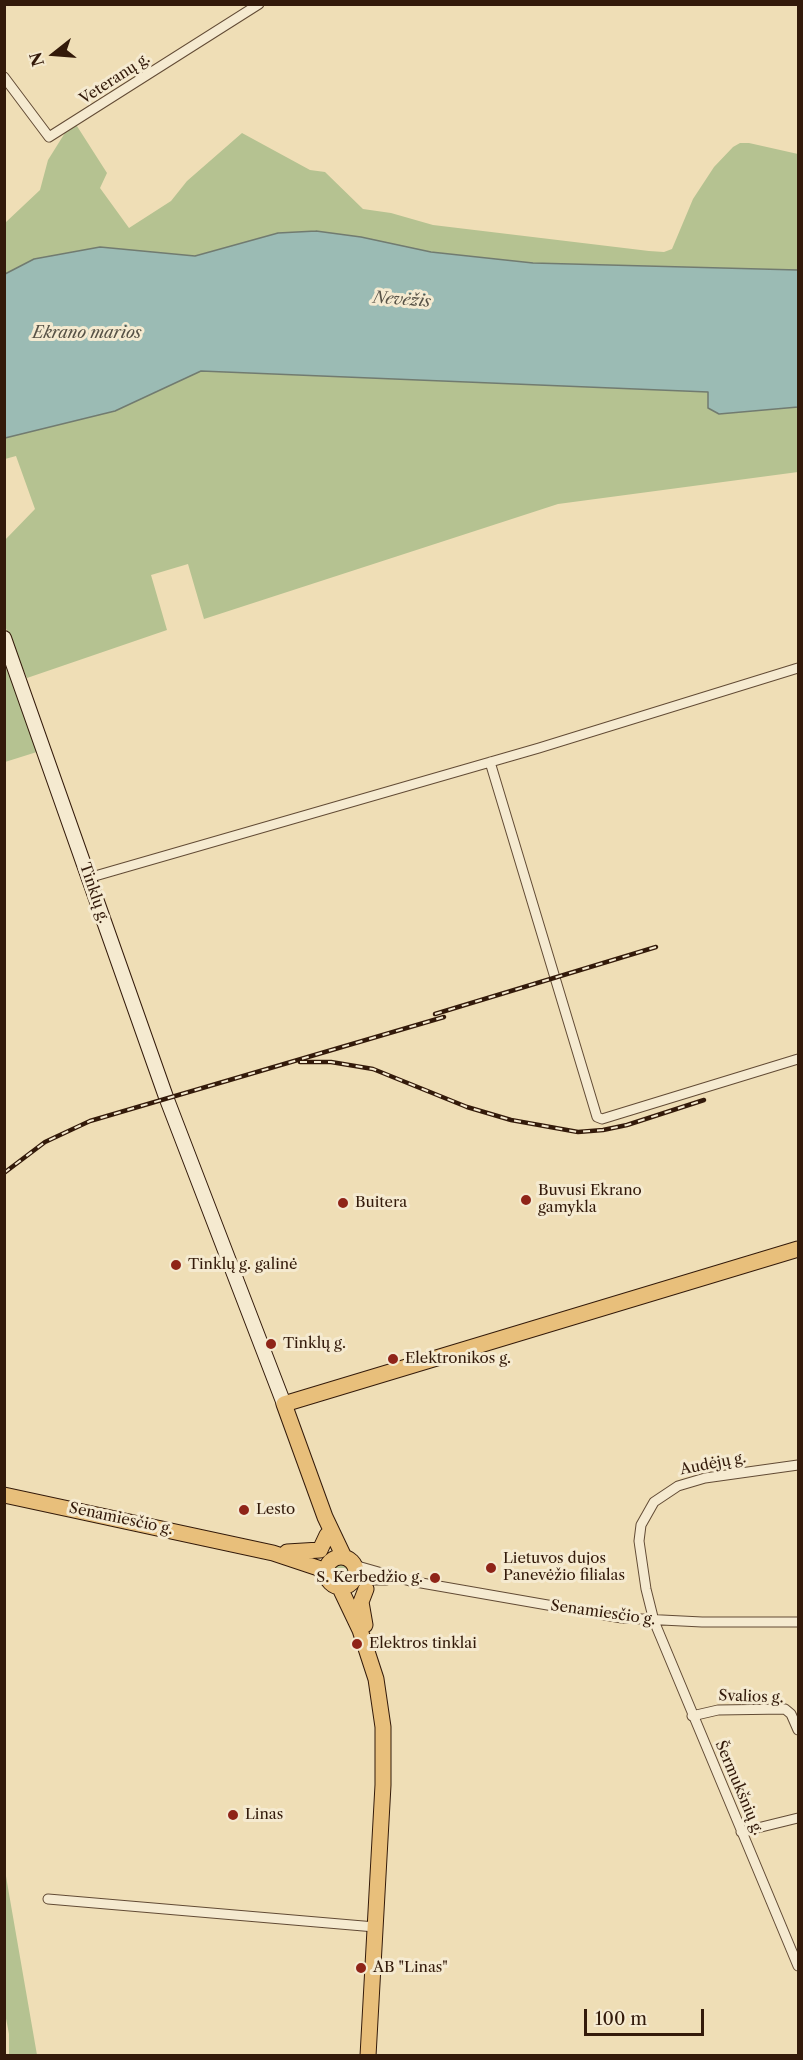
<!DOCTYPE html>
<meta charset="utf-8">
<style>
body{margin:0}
#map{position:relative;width:803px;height:2060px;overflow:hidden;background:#efdeb6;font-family:"Libre Caslon Text",serif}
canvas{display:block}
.frame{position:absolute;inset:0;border:6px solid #331a0a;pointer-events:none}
.north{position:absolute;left:24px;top:24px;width:60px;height:60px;-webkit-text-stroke:4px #f5ead0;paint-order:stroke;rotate:253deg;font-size:16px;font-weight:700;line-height:24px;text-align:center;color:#331a0a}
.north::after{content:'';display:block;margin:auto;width:21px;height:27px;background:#331a0a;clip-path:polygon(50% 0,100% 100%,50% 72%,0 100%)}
.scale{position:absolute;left:584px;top:2009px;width:120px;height:27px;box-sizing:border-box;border:3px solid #331a0a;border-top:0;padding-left:8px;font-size:18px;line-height:21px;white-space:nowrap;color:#331a0a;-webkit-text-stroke:4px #f5ead0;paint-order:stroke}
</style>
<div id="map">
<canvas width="803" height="2060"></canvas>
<div class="frame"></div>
<div class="north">N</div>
<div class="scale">100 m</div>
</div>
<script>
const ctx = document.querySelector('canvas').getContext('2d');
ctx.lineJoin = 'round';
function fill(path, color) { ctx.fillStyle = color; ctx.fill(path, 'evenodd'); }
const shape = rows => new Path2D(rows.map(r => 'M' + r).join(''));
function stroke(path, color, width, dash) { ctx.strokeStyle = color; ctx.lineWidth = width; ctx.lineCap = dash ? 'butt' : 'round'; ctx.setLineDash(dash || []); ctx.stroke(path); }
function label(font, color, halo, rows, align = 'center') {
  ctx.font = font + ' "Libre Caslon Text",serif'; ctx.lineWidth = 6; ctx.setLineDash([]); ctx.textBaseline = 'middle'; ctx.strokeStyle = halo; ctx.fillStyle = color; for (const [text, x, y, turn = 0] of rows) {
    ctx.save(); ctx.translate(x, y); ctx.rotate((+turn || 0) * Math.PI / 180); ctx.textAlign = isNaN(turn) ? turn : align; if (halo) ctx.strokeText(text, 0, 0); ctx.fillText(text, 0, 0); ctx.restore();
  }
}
fill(shape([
 [75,123,107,173,100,188,129,228,171,201,187,181,242,133,310,170,325,172,363,209,391,213,433,225,649,251,664,252,672,249,693,199,714,167,733,147,740,143,749,143,798,154,798,270,533,263,431,252,361,237,316,231,278,233,195,256,100,247,34,259,5,274,5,223,40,190,48,160,68,128],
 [201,371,708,392,719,414,798,407,798,472,558,504,204,619,188,564,151,575,167,630,27,678,5,626,5,540,35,509,16,456,5,459,4,438,115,411],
 [4,650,40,751,5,762,4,762],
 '333 1572a8 8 0 1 1 16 0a8 8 0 1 1-16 0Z',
 [5,1870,8,1888,37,2055,9,2055,9,2034,4,2008]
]), '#b5c291');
const water = shape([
 [316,231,361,237,431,252,533,263,798,270,798,407,719,414,708,408,708,392,201,371,115,411,5,438,5,274,34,259,100,247,195,256,278,233,316,231]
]);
fill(water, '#9bbbb4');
stroke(water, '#717b70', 1.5);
const street = shape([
 [4,77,49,137,259,4],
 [490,762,597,1117,602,1119,798,1059],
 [88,878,539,748,798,668],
 [798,1465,705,1478,678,1486,654,1502,641,1525,639,1541,646,1589,654,1621,798,1966],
 [354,1565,410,1581,622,1618,702,1622,798,1622],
 [353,1580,386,1580],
 [692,1716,718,1710,785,1709,791,1714,798,1730],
 [741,1832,798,1818],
 [48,1899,375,1927]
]);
const secondary = shape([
 [4,638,166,1097,284,1404]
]);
const primary = shape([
 [4,1495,273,1553,318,1568,327,1575],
 [287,1552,320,1550,327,1535],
 [344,1557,325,1517,284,1404,798,1249],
 '326 1572a15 15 0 1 1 30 0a15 15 0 1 1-30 0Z',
 [339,1586,360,1630,376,1679,383,1727,383,1785,368,2056],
 [365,1625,361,1602,366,1589]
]);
stroke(street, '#624b35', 11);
stroke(secondary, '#331a0a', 16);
stroke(primary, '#331a0a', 17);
stroke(street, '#f5ead0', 9);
stroke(secondary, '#f5ead0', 14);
stroke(primary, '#e8bf7b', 15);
const rail = shape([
 [435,1014,656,947],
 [300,1062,331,1062,373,1069,467,1107,511,1120,578,1132,603,1130,627,1125,704,1100],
 [4,1173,45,1142,90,1121,444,1017]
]);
stroke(rail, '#331a0a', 4.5);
stroke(rail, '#f5ead0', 2, [7]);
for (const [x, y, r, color] of [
 [526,1200,6,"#8f2418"],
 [343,1203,6,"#8f2418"],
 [176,1265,6,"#8f2418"],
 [271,1344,6,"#8f2418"],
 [393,1359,6,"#8f2418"],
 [244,1510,6,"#8f2418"],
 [491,1568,6,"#8f2418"],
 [435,1578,6,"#8f2418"],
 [357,1644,6,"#8f2418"],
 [233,1815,6,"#8f2418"],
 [361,1968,6,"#8f2418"]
]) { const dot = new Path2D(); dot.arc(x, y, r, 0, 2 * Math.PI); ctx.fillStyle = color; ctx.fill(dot); stroke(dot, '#f5ead0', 2); }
label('15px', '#331a0a', '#f5ead0', [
 ["Veteranų g.",115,79,-33],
 ["Tinklų g.",94,893,71],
 ["Audėjų g.",713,1464,-11],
 ["Senamiesčio g.",121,1519,12],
 ["Senamiesčio g.",603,1613,8],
 ["Svalios g.",751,1697,2],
 ["Šermukšnių g.",739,1788,67]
]);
label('15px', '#331a0a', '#f5ead0', [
 ["Buvusi Ekrano",538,1191],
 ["gamykla",538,1208],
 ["Buitera",355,1203],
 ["Tinklų g. galinė",188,1265],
 ["Tinklų g.",283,1344],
 ["Elektronikos g.",405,1359],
 ["Lesto",256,1510],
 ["Lietuvos dujos",503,1559],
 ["Panevėžio filialas",503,1576],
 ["S. Kerbedžio g.",423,1578,"right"],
 ["Elektros tinklai",369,1644],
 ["Linas",245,1815],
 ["AB \"Linas\"",373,1968]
], 'left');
label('italic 16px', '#575246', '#f5ead0', [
 ["Nevėžis",402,300,4],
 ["Ekrano marios",87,333]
]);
</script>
